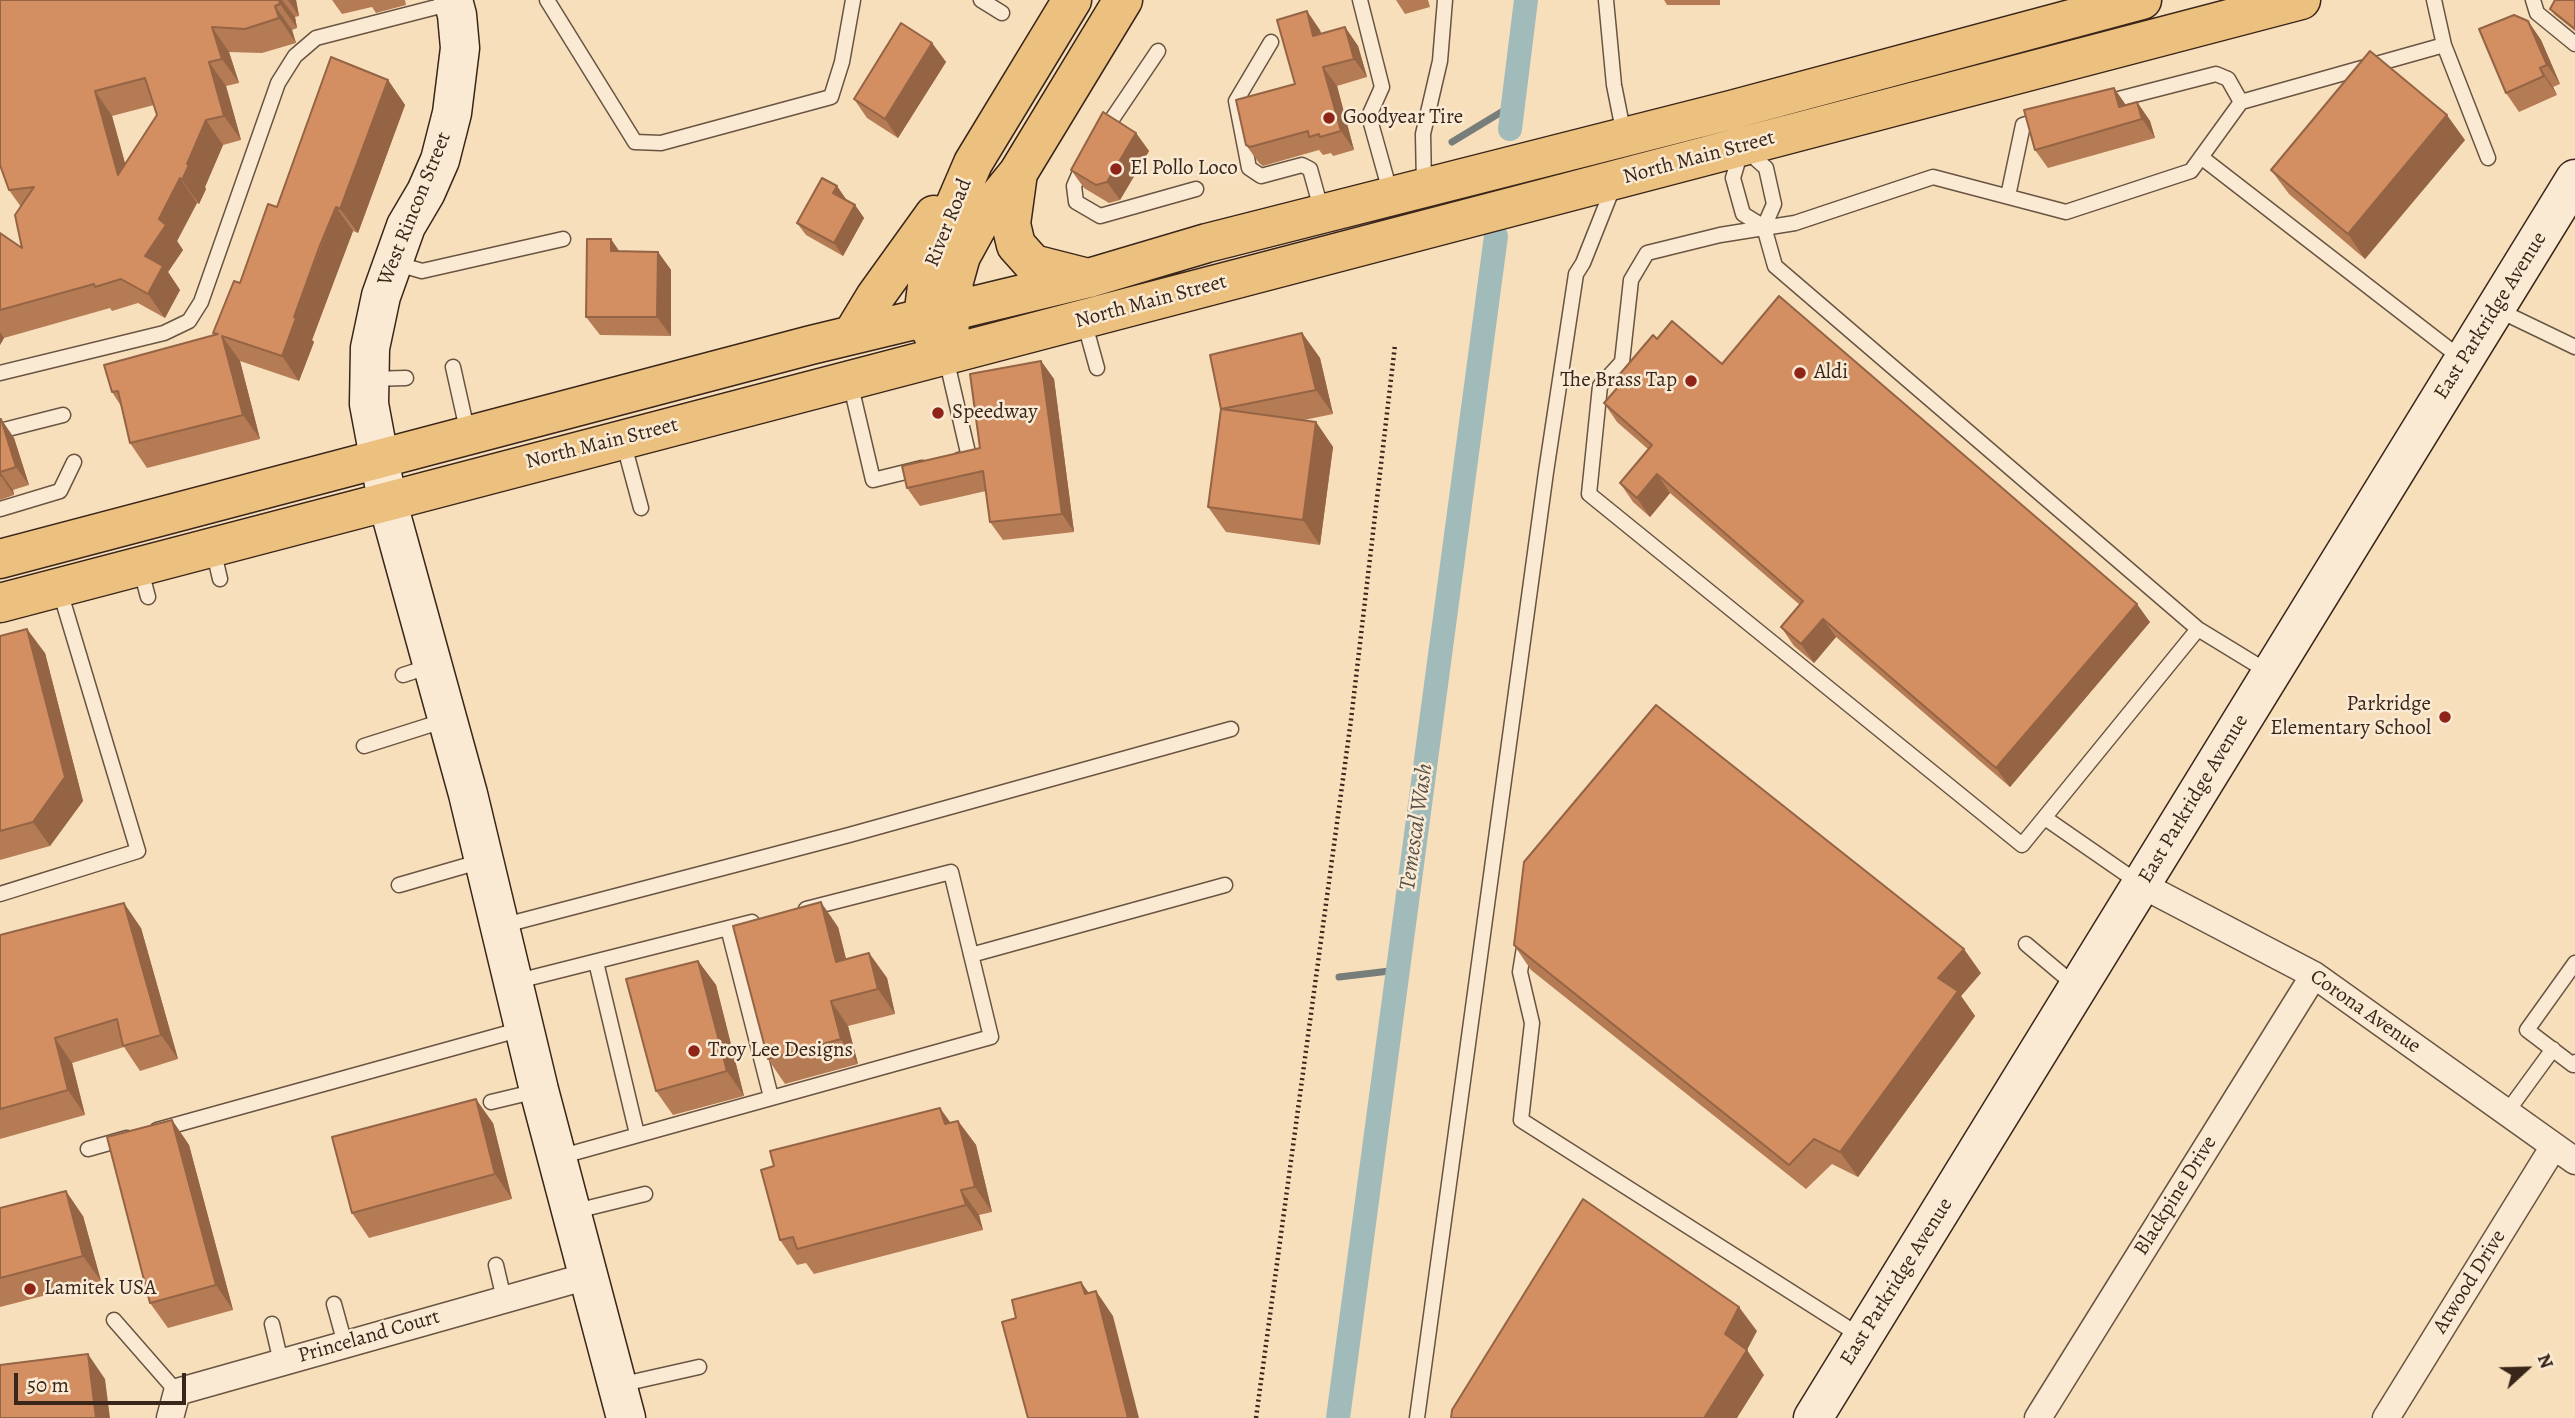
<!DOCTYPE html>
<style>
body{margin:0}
#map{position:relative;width:2575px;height:1418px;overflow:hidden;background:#f8dfbc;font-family:Alegreya,serif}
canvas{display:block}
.north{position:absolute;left:2491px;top:1334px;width:70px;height:70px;-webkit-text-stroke:5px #faead3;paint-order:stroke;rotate:68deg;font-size:19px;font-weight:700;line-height:28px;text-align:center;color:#39251a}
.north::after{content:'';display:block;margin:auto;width:24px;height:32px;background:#39251a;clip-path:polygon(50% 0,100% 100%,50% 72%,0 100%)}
.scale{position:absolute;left:14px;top:1373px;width:172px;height:32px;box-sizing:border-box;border:4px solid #39251a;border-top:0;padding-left:9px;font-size:21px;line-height:24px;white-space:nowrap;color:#39251a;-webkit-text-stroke:5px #faead3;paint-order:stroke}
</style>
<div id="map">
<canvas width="2575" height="1418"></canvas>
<div class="north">N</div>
<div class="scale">50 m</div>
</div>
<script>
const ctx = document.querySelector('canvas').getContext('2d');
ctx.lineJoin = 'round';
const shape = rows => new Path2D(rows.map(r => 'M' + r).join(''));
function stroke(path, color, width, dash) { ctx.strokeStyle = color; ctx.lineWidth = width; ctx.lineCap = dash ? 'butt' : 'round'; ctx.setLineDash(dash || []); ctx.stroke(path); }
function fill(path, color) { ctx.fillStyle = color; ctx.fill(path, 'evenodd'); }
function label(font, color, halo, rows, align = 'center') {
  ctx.font = font + ' Alegreya,serif'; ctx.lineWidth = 5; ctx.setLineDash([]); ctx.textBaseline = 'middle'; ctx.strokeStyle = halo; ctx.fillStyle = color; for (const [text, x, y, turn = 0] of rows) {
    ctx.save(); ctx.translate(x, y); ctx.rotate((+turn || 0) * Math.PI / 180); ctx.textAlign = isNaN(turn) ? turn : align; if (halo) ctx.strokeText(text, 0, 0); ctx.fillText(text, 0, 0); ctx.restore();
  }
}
stroke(shape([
 [1452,142,1513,105],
 [1339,977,1398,970]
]), '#777e7a', 7);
stroke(shape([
 [1510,129,1526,0],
 [1338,1418,1496,236]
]), '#a1baba', 24);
const lane = shape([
 [547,0,635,142,661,143,831,97,842,62,853,0],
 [981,0,1002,13],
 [1360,0,1382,87,1369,116,1391,195],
 [1606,0,1614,85,1624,135],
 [2434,0,2444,45,2488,158],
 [2533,0,2537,13,2575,44],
 [1271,42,1236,101,1249,168,1261,176,1302,165,1310,169,1322,212],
 [2103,103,2216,74,2228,79,2241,102],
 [1102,134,1158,51],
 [1746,150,1766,168,1774,204,1764,227,1775,266,2198,629,2270,673],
 [1741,151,1733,178,1743,214,1764,227],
 [2201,157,2462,359],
 [1084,163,1074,186,1076,202,1100,216,1196,189],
 [1424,185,1423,134,1440,61,1445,0],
 [2008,196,2023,125,2043,118],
 [394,263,422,271,563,239],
 [2496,309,2575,347],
 [1084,321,1097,368],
 [946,358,969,457,959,460],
 [453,367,468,434],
 [0,373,164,333,189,321,201,302,278,83,295,56,316,38,452,3],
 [369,379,406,378],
 [850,382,873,480,922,468],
 [0,431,63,415],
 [623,441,641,508],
 [0,509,60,491,74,462],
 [213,549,220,579],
 [140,567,148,597],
 [2198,629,2022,845,1589,494,1600,386,1622,362,1631,280,1647,253,1720,235,1795,223,1933,177,2066,212,2191,171,2241,102,2444,45],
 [403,675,431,666],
 [364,746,446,720],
 [2045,818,2139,883],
 [399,885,482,861],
 [0,894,138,851,59,588],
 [501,926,849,835,1231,729],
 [728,928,771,1097],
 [1525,941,1520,972,1532,1023,1521,1120,1862,1337],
 [2026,944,2077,987],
 [971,955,1225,885],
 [596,962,637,1134],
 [2575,963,2527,1030,2573,1065,2575,1062],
 [514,982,752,922],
 [491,1102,537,1091],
 [2507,1112,2553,1049],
 [157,1130,522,1029],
 [88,1149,127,1138],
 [559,1157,991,1037,951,872,806,909],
 [572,1212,645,1194],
 [496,1265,504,1299],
 [334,1304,345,1344],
 [114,1320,177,1392],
 [272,1324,281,1362],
 [619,1385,699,1367],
 [1417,1418,1546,472,1576,274,1583,263,1614,185]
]);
const street = shape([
 [2142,885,2314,975,2575,1161],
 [170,1418,177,1392,588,1276],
 [2038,1418,2314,975],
 [2386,1418,2554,1146]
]);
const secondary = shape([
 [453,0,457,15,460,48,452,113,440,160,426,192,406,226,381,296,370,348,369,404,387,500,468,794,539,1090,626,1418],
 [1813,1418,2575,179]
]);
const primary = shape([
 [1018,173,1011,224,1016,245,1033,264,1084,277],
 [949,333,954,281,961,256,983,216,1018,173,1123,0],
 [852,335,875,297,934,215],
 [934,336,923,317,930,263,973,163,1072,0],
 [0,559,811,345,1089,278,1207,243,1731,110,2142,0],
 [0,603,2301,0]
]);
stroke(lane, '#695442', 17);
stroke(street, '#695442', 29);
stroke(secondary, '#39251a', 41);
stroke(primary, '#39251a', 41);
stroke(shape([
 [1256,1418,1351,720,1395,345]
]), '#39251a', 4.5, [2, 3.5]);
stroke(lane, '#faead3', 14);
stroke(street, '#faead3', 26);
stroke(secondary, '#faead3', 38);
stroke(primary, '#ecc07e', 38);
fill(shape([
 [0,0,296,0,299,16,295,17,297,28,292,30,296,43,262,53,229,52,239,83,226,86,241,140,223,145,205,187,206,189,199,204,197,203,177,241,183,250,168,272,180,290,165,318,138,303,112,311,110,308,4,338,0,345,0,233,22,248,21,207,9,190],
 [154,105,157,115,125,164,112,116],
 [332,0,405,0,406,5,376,13,372,7,342,14],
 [1396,0,1428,0,1430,7,1405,14],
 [1664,0,1720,0,1720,5,1667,5],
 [2575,0,2575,31,2555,15,2550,9],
 [2528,21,2541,40,2560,84,2553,87,2557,95,2519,112,2506,93],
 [1345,27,1358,46,1367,77,1337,86,1354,150,1333,156,1331,153,1323,155,1319,150,1263,166,1259,163,1246,145,1295,84,1320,30,1321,34],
 [932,43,946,62,898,138,867,118,854,99],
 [388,80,405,105,358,233,353,231,337,273,312,340,314,342,299,381,240,361,260,439,147,468,130,443,121,406,112,392,215,335,213,333,240,283,277,207],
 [2114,88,2126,105,2137,102,2150,121,2155,138,2048,168,2035,150],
 [1136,133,1149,151,1120,200,1109,203,1084,188,1071,170],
 [2465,140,2365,259,2289,194,2271,170],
 [837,186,846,200,855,205,864,218,843,256,806,235,797,223],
 [619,251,658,252,671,270,671,336,600,335,586,317],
 [1302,333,1320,358,1333,414,1304,420,1316,422,1333,447,1320,545,1226,532,1208,507,1221,409],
 [1657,339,1722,364,2150,622,2010,787,1836,637,1814,663,1794,646,1781,627,1800,605,1670,493,1650,517,1633,502,1620,483,1649,450,1617,422,1604,403,1618,387,1614,381],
 [1041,361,1054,379,1074,532,1003,540,990,522,986,491,920,506,907,488,980,448],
 [0,419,1,419,14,438,29,485,13,490,14,495,0,500],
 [0,636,45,653,83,801,50,846,0,860],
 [838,927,846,959,869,953,887,978,895,1014,848,1026,858,1064,785,1084,768,1059],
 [141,928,178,1059,140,1071,124,1047,72,1063,85,1115,0,1139,0,935],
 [1514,945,1981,973,1961,996,1975,1016,1858,1177,1832,1164,1806,1189,1531,970],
 [698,961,716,985,744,1096,673,1115,656,1091],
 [172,1120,189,1145,233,1310,168,1328,150,1303],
 [958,1121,976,1145,992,1212,979,1215,983,1230,814,1274,806,1263,797,1265,780,1240,951,1123],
 [493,1123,512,1199,369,1238,352,1213],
 [0,1208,83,1216,101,1281,0,1307]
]), '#b57b54');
fill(shape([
 [279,0,282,0,295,17,297,28,280,4],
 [288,0,296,0,299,16],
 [275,6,292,30,296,43,279,18],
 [1307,11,1320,30,1327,55,1313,36],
 [2528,21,2541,40,2560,84,2547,65],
 [212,27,229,52,239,83,222,59],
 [1345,27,1358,46,1367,77,1354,59],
 [932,43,946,62,898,138,885,119],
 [209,62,226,86,241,140,224,116],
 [1323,67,1337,86,1354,150,1341,131],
 [2540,68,2553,87,2557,95,2544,76],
 [388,80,405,105,358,233,340,209],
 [2114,88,2127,107,2119,107],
 [95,91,112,116,135,199,118,175],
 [2137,102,2150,121,2155,138,2142,119],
 [2447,115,2465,140,2365,259,2348,234],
 [206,120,223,145,205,187,206,189,199,204,182,180,187,164],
 [1136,133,1149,151,1120,200,1107,182],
 [180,178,197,203,177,241,183,250,168,272,180,290,165,318,148,294,145,256,159,219],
 [837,186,846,199,842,205,833,193],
 [855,205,864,218,843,256,834,243],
 [336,207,353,231,312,340,314,342,299,381,282,356,294,317],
 [611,239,624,258,611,251],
 [658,252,671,270,671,336,657,317],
 [0,332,4,338,0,345],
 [1302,333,1320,358,1333,414,1316,390],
 [222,336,240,361,260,439,243,415],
 [1041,361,1054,379,1074,532,1062,514],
 [1,419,14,438,29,485,16,467],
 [1316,422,1333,447,1320,545,1303,520],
 [0,472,13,490,14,495,1,476],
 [1657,474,1670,493,1650,517,1637,498],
 [2137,604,2150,622,2010,787,1996,768],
 [1823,619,1836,637,1814,663,1801,644],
 [27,629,45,653,83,801,50,846,33,822],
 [821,902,838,927,853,987,836,962],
 [124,903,141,928,178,1059,161,1035],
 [1964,949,1981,973,1961,996,1975,1016,1858,1177,1840,1152,1938,978],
 [869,953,887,978,895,1014,878,989],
 [698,961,716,985,744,1096,727,1071],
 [831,1001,848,1026,858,1064,841,1039],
 [55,1038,72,1063,85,1115,68,1090],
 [476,1099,493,1123,512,1199,495,1174],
 [940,1108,958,1133,945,1124],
 [172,1120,189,1145,233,1310,216,1285],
 [958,1121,976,1145,992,1212,975,1187],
 [961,1190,979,1215,983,1230,966,1205],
 [66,1191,83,1216,101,1281,83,1256],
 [1081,1282,1099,1307,1085,1294],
 [1096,1291,1113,1316,1139,1418,1128,1418],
 [1739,1307,1757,1331,1747,1350,1764,1375,1737,1418,1704,1418,1725,1334],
 [88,1354,105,1379,110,1418,96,1418]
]), '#946445');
const building = shape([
 [0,0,279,0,280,4,275,6,279,18,245,29,212,27,222,59,209,62,224,116,206,120,187,164,189,165,182,180,180,178,159,219,166,225,145,256,163,266,148,294,121,279,95,287,94,284,0,310,0,233,22,248,15,215,34,187,9,190,0,165,0,0],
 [145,78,157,115,118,175,95,91,145,78],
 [2555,0,2575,0,2575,29,2550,9,2555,0],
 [1307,11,1313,36,1345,27,1354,59,1323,67,1341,131,1320,137,1319,134,1309,137,1308,131,1250,147,1246,145,1236,100,1295,84,1277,20,1307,11],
 [2514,15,2528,21,2547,65,2540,68,2544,76,2506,93,2479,29,2514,15],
 [901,23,932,43,885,119,854,99,901,23],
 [2370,51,2447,115,2348,234,2271,170,2370,51],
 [331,57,388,80,340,209,336,207,319,248,294,317,296,318,282,356,222,336,243,415,130,443,118,391,112,392,104,365,218,334,213,333,234,281,240,283,268,204,277,207,331,57],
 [2114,88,2119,107,2137,102,2142,119,2035,150,2024,110,2114,88],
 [1103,112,1136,133,1107,182,1096,185,1071,170,1103,112],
 [822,178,837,186,833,193,855,205,834,243,797,223,822,178],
 [587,239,611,239,611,251,658,252,657,317,586,317,587,239],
 [1779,296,2137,604,1996,768,1823,619,1801,644,1781,627,1803,601,1657,474,1637,498,1620,483,1652,445,1604,403,1619,386,1614,381,1653,335,1657,339,1672,321,1722,364,1779,296],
 [1302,333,1316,390,1221,409,1210,355,1302,333],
 [1041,361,1062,514,990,522,983,471,907,488,902,466,980,448,970,374,1041,361],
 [1221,409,1316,422,1303,520,1208,507,1221,409],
 [0,419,1,419,16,467,0,472,0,476,0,419],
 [27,629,65,777,33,822,0,831,0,636,27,629],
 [1656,705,1964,949,1938,978,1958,991,1840,1152,1814,1139,1789,1165,1514,945,1524,862,1656,705],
 [821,902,836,962,869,953,878,989,831,1001,841,1039,768,1059,733,926,821,902],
 [124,903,161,1035,123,1046,117,1019,55,1038,68,1090,0,1109,0,935,124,903],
 [698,961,727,1071,656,1091,626,979,698,961],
 [476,1099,495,1174,352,1213,332,1137,476,1099],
 [940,1108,945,1124,958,1121,975,1187,961,1190,966,1205,797,1249,793,1237,780,1240,761,1170,774,1166,770,1151,940,1108],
 [172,1120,216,1285,150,1303,107,1137,172,1120],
 [66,1191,83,1256,0,1278,0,1208,66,1191],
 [1583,1199,1739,1307,1725,1334,1747,1350,1704,1418,1451,1418,1452,1410,1583,1199],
 [1081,1282,1085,1294,1096,1291,1128,1418,1028,1418,1002,1322,1016,1318,1012,1300,1081,1282],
 [88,1354,96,1418,0,1418,0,1365,88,1354]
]);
fill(building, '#d38f62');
stroke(building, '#946445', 2);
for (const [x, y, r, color] of [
 [1329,118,7,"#8f2418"],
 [1116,169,7,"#8f2418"],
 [1800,373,7,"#8f2418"],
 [1691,381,7,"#8f2418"],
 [938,413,7,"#8f2418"],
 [2445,717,7,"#8f2418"],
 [694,1051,7,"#8f2418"],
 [30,1289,7,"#8f2418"]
]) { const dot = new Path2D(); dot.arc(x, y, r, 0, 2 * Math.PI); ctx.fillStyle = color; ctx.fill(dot); stroke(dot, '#faead3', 2.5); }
label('21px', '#39251a', '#faead3', [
 ["Goodyear Tire",1343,118],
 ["El Pollo Loco",1130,169],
 ["Aldi",1814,373],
 ["The Brass Tap",1677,381,"right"],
 ["Speedway",952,413],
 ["Parkridge",2431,705,"right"],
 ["Elementary School",2431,729,"right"],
 ["Troy Lee Designs",708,1051],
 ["Lamitek USA",44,1289]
], 'left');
label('21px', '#39251a', '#faead3', [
 ["North Main Street",1699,158,-15],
 ["West Rincon Street",415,209,-68],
 ["River Road",949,223,-68],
 ["North Main Street",1151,302,-15],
 ["East Parkridge Avenue",2491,316,-58],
 ["North Main Street",602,444,-14],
 ["East Parkridge Avenue",2194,799,-59],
 ["Corona Avenue",2365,1012,35],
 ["Blackpine Drive",2176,1196,-58],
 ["East Parkridge Avenue",1897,1282,-58],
 ["Atwood Drive",2470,1282,-58],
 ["Princeland Court",369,1337,-16]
]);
label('italic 23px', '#58524a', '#faead3', [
 ["Temescal Wash",1417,827,-82]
]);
</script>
